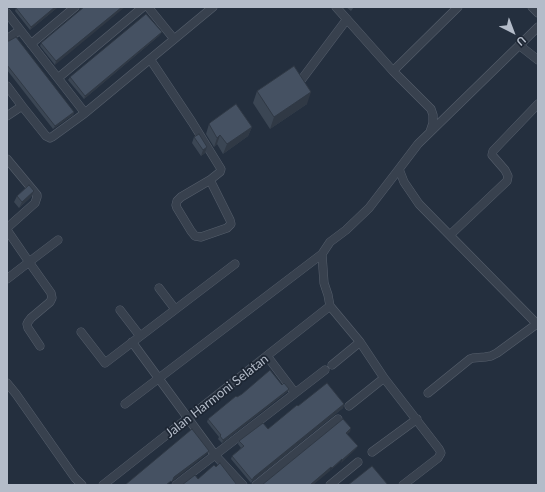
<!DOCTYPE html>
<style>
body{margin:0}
#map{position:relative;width:545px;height:492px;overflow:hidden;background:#242f3e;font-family:Lato,sans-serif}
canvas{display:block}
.frame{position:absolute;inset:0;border:8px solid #b4bcc9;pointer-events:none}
.north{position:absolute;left:493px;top:12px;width:40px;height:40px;-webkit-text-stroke:3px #1d2633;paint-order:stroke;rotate:138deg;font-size:11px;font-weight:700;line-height:16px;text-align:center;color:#b4bcc9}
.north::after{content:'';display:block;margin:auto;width:14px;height:18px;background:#b4bcc9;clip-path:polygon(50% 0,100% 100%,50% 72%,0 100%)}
</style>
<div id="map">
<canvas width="545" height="492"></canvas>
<div class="frame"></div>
<div class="north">U</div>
</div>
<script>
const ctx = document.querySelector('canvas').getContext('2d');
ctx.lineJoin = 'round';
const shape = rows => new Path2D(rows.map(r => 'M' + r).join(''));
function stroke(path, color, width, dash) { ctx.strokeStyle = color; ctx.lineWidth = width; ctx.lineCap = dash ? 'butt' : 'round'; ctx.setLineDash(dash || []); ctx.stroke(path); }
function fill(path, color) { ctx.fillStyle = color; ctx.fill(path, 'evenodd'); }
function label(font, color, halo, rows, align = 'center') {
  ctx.font = font + ' Lato,sans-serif'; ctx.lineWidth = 3.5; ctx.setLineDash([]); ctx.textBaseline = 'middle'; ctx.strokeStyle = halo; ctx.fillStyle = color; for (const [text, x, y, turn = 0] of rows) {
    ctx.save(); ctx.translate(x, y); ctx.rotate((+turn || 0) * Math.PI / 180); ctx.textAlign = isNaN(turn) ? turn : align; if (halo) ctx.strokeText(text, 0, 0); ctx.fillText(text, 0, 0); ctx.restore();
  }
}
const street = shape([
 [148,7,174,39],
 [336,7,393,71,431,109,433,115,433,123,430,132],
 [532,7,538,13],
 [7,13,85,113],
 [538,27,418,144,399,169,404,182,419,204,538,325],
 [7,39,20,30],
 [31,44,75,7],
 [519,45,538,60],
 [150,59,192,122,221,169,220,172,210,180,181,197,177,201,176,205,177,208,191,231,195,236,201,237,227,228,231,224,230,220,210,180],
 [393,71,458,7],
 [58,78,143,7],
 [302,79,347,19],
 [7,86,22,106,46,136,50,138,52,137,85,113,213,7],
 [7,116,22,106],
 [7,159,37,195,37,197,35,203,7,228],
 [7,230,29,262,7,279],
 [450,235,507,181,508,176,505,170,492,155,493,151,538,104],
 [322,254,324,283,328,295,330,306,360,342,384,378,439,449,441,453,438,458,403,485],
 [159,288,175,309],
 [120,310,140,336],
 [81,332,105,363,235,264],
 [132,342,215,455,243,485],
 [40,346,28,328,27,324,28,322,31,318,50,302,52,298,51,293,29,262,58,240],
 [267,356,295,393],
 [332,365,360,342],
 [7,383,16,394,75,478,82,485],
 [428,393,470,359,473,358,485,357,491,356,497,353,538,323],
 [125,404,322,254,330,242,346,230,369,208,399,169],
 [349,406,384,378],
 [372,452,417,419],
 [103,485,330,306],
 [176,485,325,370],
 [256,485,338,419],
 [330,485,358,462]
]);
stroke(street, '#565f6c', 9);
stroke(street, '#38414e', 8);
fill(shape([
 [17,7,58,7,30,30,15,11,16,8],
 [84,7,55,65,40,46,41,43],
 [346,7,354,7,351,11],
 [160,35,84,99,68,80,70,77],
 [7,41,74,112,73,115,53,129,7,70],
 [257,91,307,104,270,129,253,103],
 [211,122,252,127,248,136,223,154,217,144,214,147,206,134,209,124],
 [194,137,207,147,205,153,201,156,192,143],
 [34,191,31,197,19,208,14,202,17,196],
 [282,385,289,389,287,392,222,443,218,439,219,437,207,422,208,419,237,397],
 [344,404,343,408,253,481,251,483,231,459,232,456,241,448,238,444,239,441,268,429,298,406]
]), '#3b4654');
fill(shape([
 [55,7,58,7,30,30,31,27],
 [122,7,125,7,55,65,56,61],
 [162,32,160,35,84,99,85,96],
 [311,92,307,104,270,129,274,117],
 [74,112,73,115,53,129,55,126],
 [252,127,248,136,223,154,227,144],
 [220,135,217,144,214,147,217,138],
 [207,147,205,153,201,156,203,150],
 [34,191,31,197,19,208,22,202],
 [289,389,287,392,222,443,223,440],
 [344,404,343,408,253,481,251,483,254,477],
 [351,428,350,432,345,436,346,433],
 [358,446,356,449,341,463,342,460],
 [209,451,207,454,173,481,171,485,174,477],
 [342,459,340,462,330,471,332,468],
 [331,467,330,471,313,485,310,485]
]), '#303945');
const building = shape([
 [17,7,55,7,31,27,16,8,17,7],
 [84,7,122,7,56,61,41,43,84,7],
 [146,14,162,32,85,96,70,77,146,14],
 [16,37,74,112,55,126,7,65,7,41,9,41,16,37],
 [294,66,311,92,274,117,257,91,294,66],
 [236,104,252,127,227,144,220,135,217,138,209,124,211,122,236,104],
 [199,134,207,147,203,150,194,137,199,134],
 [29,185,34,191,22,202,17,196,29,185],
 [270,370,282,385,284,383,289,389,223,440,220,436,221,435,208,419,236,396,237,397,242,394,270,370],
 [327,383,344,404,254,477,252,480,232,456,244,446,239,441,263,423,268,429,297,405,298,406,327,383],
 [343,419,351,428,346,433,358,446,342,460,342,459,332,468,331,467,310,485,262,485,343,419],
 [192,429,209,451,174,477,172,482,171,481,166,485,125,485,192,429],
 [220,463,237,485,182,485,195,475,198,479,214,465,216,467,220,463],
 [372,466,388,485,348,485,372,466]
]);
fill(building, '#455162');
stroke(building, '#303945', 1);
label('13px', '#b4bcc9', '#1d2633', [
 ["Jalan Harmoni Selatan",217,396,-38]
]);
</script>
